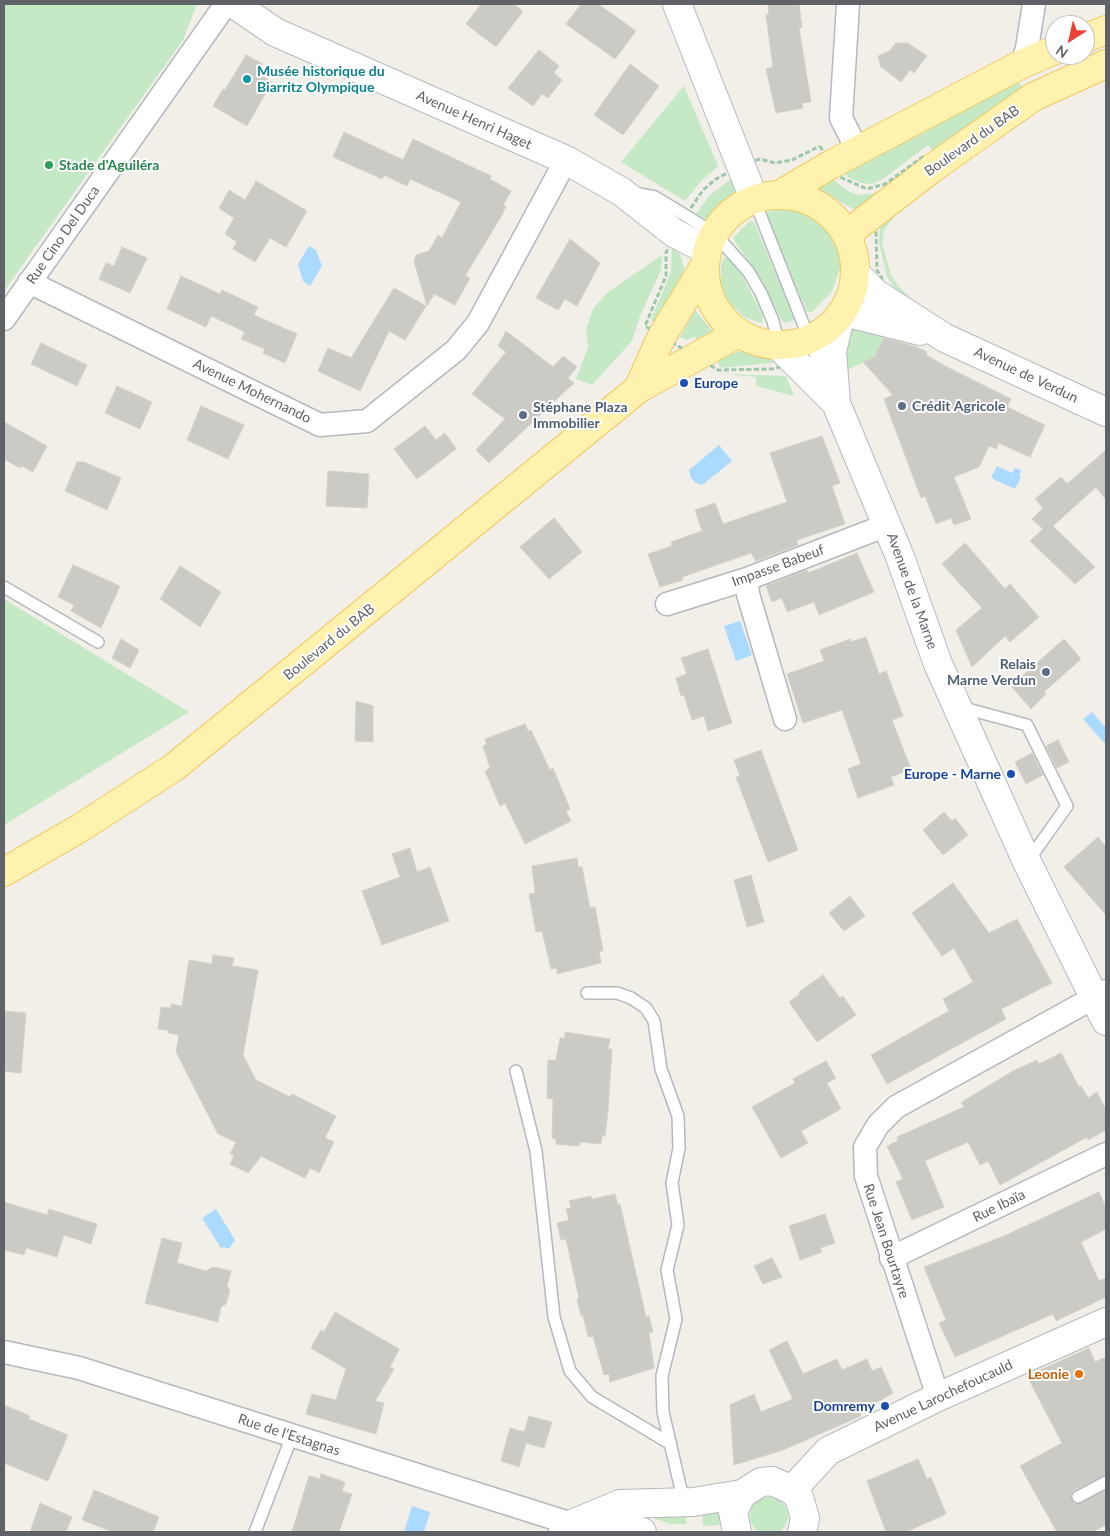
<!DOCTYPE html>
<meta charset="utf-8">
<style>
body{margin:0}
#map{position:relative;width:1110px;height:1536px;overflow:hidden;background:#f1efe8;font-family:Lato,sans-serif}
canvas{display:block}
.frame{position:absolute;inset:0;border:5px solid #5f6368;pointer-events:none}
.north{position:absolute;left:1045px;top:15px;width:50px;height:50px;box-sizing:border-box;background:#fff;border:1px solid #bfc1c3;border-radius:50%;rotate:215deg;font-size:14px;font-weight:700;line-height:20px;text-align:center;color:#5f6368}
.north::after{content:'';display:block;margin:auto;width:18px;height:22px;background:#ea4335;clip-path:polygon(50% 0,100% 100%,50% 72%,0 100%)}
</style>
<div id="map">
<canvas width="1110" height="1536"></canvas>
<div class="frame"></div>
<div class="north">N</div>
</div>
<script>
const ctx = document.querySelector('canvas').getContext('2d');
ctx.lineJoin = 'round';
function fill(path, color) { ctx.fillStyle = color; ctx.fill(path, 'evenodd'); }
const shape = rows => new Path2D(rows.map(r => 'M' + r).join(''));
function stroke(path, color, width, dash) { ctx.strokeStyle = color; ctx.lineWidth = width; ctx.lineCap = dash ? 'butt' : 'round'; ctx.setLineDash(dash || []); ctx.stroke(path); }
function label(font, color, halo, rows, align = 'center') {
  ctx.font = font + ' Lato,sans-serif'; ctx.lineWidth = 4; ctx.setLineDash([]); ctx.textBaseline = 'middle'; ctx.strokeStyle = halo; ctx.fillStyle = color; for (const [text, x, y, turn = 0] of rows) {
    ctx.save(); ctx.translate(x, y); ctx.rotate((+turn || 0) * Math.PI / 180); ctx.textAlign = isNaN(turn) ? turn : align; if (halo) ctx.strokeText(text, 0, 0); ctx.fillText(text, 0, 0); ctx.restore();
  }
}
fill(shape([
 [4,4,197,4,183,40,4,291],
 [1013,80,1027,89,934,152,928,145,883,179,872,184,861,183,848,177,844,172],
 [684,86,718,166,702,180,685,201,621,162],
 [830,177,848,191,857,195,885,192,858,210,853,209,818,189,818,187],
 [732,178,737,194,709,220,696,214,709,196],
 [798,208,814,213,828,221,837,233,842,248,842,263,832,291,812,312,807,312,766,216,770,211],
 [900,209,884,230,882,243,891,275,898,286,912,299,895,289,887,276,879,243,880,227],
 [750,221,754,222,795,320,786,323,782,321,752,265,734,241,734,237],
 [672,247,680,254,684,268,681,279,654,322,651,320,671,272],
 [662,255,661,270,640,316,632,341,592,385,576,379,588,347,586,329,593,309,607,293],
 [728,257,740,272,763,315,762,323,746,318,730,304,726,297,721,285,721,266,723,259],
 [695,310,714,333,700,343,694,337,686,340,680,337],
 [861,328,887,332,876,357,849,369,842,356,850,330],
 [745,350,759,350,779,362,722,368,718,364,719,360,726,356],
 [724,374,786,376,794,396,756,386,756,377],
 [4,599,189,712,4,825],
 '750 1516a19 19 0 1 1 38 0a19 19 0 1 1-38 0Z',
 [686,1507,686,1524,671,1524,642,1514],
 [702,1507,719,1508,722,1513,719,1525,703,1526]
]), '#c5e8c5');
fill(shape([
 [309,246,316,250,322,266,310,286,303,281,298,264],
 [719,445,732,461,702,485,696,483,691,478,689,470],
 [997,466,1012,473,1015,468,1021,470,1019,476,1021,477,1015,489,991,478],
 [740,621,752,655,736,661,724,626],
 [1092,712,1106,728,1106,741,1104,743,1083,719],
 [216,1209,235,1240,229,1249,224,1247,221,1248,202,1218],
 [412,1506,430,1512,424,1532,404,1532]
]), '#aadaff');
const building = shape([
 [481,4,513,4,523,11,496,47,466,24,481,4],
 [581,4,598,4,636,31,615,59,566,24,581,4],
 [768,4,799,4,802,28,799,28,811,102,802,103,803,108,776,113,766,69,773,67,766,15,769,14,768,4],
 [896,43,908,43,927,56,914,73,910,70,901,82,881,67,878,56,889,51,896,43],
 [539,50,559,66,554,73,562,80,548,98,542,94,533,106,508,88,539,50],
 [246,55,263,64,257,73,272,82,247,126,213,106,223,89,225,90,246,55],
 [630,64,659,86,623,135,594,115,630,64],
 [344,132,403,160,413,139,491,176,490,179,511,191,503,205,506,206,502,215,465,276,470,278,455,305,434,294,427,306,414,261,416,255,429,251,438,235,442,238,461,202,410,179,407,186,384,175,382,179,333,157,344,132],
 [256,181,307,211,286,247,270,238,255,262,233,249,237,242,225,234,234,218,219,208,229,190,245,200,256,181],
 [570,239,600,263,577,306,565,299,558,310,536,298,570,239],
 [122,247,147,258,130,293,99,279,106,263,114,266,122,247],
 [181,276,220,294,222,290,258,307,254,315,297,334,285,363,263,353,265,349,241,339,245,332,211,316,206,327,167,309,181,276],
 [394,288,426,306,405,340,389,331,360,391,318,371,328,348,351,358,394,288],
 [506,331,553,367,563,356,577,367,568,378,574,383,489,463,476,450,505,419,472,394,506,352,498,346,506,331],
 [884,338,914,346,927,352,926,355,949,368,1011,399,1007,407,1045,425,1030,457,999,443,996,449,989,446,979,467,954,477,971,519,954,525,951,518,936,524,925,496,921,498,884,399,893,395,863,362,875,357,884,338],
 [41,343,87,365,77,386,31,364,41,343],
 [117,386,152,402,140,429,105,413,117,386],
 [201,406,244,425,228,459,187,440,201,406],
 [4,422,47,446,33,472,22,466,20,468,4,459,4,422],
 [425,426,436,440,445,433,456,449,417,479,394,449,425,426],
 [822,436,840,483,832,486,845,524,797,540,798,545,756,561,751,553,682,577,683,580,660,587,648,554,672,546,671,542,702,531,695,510,715,503,723,524,787,502,770,453,822,436],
 [1106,450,1106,500,1096,487,1053,526,1095,567,1075,584,1030,541,1043,529,1032,519,1043,508,1035,499,1061,477,1067,484,1106,450],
 [77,462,84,462,121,478,107,510,65,491,77,462],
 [328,471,369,474,367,508,326,506,328,471],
 [554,518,582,552,549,579,520,547,554,518],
 [965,543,1005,589,1010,584,1039,617,1010,642,1005,636,972,667,956,630,982,608,942,564,965,543],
 [857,553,874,592,819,615,814,602,787,612,782,598,772,602,766,586,807,570,808,573,857,553],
 [73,565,120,586,101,628,71,611,74,605,58,597,73,565],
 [180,566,221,592,200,627,160,599,180,566],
 [866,637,879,674,886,671,903,716,892,720,911,769,891,777,894,785,858,798,848,769,861,764,842,710,803,723,787,674,824,661,820,650,850,639,851,642,866,637],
 [121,639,139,650,130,668,112,658,121,639],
 [1064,639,1081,659,1044,692,1046,694,1031,709,1011,686,1064,639],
 [708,649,732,723,708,731,704,716,692,720,684,695,681,696,676,678,687,674,681,658,708,649],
 [356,701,373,706,373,742,355,741,356,701],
 [525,724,528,731,531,730,550,770,553,768,570,809,566,811,571,821,525,844,505,803,500,806,485,771,490,768,483,746,487,744,485,739,525,724],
 [1058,740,1069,762,1057,768,1046,746,1058,740],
 [761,750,798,850,768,862,736,777,740,776,734,760,761,750],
 [1032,753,1043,775,1026,784,1015,762,1032,753],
 [944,812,952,821,955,818,968,835,943,855,923,830,944,812],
 [1098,837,1106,847,1106,915,1064,867,1098,837],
 [410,848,417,872,430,867,449,921,382,945,362,891,400,877,392,854,410,848],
 [577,858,578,867,582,867,590,908,595,907,603,951,599,951,601,963,557,974,557,968,551,969,542,931,536,932,529,894,535,893,532,866,577,858],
 [751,875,764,922,747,927,734,880,751,875],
 [953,883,989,933,1017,919,1052,983,1001,1009,1006,1019,887,1084,871,1055,949,1011,943,999,973,982,954,948,942,956,912,913,953,883],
 [850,896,865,916,844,931,829,913,850,896],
 [213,955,234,958,232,966,258,970,243,1055,256,1080,290,1097,292,1094,336,1116,325,1138,334,1142,319,1173,310,1168,305,1178,261,1156,248,1173,230,1164,234,1156,230,1154,236,1142,218,1134,176,1052,179,1035,168,1033,168,1030,158,1029,161,1007,171,1008,171,1004,182,1006,189,960,212,964,213,955],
 [823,975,840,998,843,996,856,1015,817,1042,789,1002,800,994,799,992,823,975],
 [4,1011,26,1013,21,1073,4,1071,4,1011],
 [565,1032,610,1039,608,1049,612,1049,608,1111,605,1136,602,1136,601,1144,580,1142,579,1146,556,1144,556,1139,552,1138,553,1099,547,1098,548,1060,556,1060,560,1038,565,1038,565,1032],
 [1061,1053,1079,1087,1081,1086,1088,1098,1097,1092,1106,1110,1106,1130,1088,1140,1087,1137,1000,1185,988,1161,980,1165,968,1142,925,1161,944,1207,912,1220,896,1182,903,1179,887,1146,898,1141,897,1137,964,1107,961,1103,965,1100,1013,1071,1037,1060,1039,1064,1061,1053],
 [826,1061,836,1078,827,1083,841,1109,801,1131,808,1143,781,1158,752,1107,795,1083,793,1079,826,1061],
 [1099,1192,1106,1208,1106,1229,1081,1242,1099,1281,1106,1278,1106,1297,1056,1321,1053,1314,955,1357,939,1323,946,1320,924,1267,1004,1236,1099,1192],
 [615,1194,618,1205,620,1204,646,1317,649,1316,653,1332,649,1333,654,1368,610,1382,609,1374,604,1375,593,1336,588,1337,583,1315,581,1316,577,1299,579,1298,566,1239,561,1240,557,1223,569,1220,566,1209,571,1208,569,1201,591,1196,592,1199,615,1194],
 [4,1202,47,1215,49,1209,97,1224,91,1244,64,1235,57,1257,26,1248,24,1255,4,1250,4,1202],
 [825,1214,835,1243,820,1248,822,1252,800,1260,789,1226,825,1214],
 [162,1238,182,1243,177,1263,206,1271,213,1267,231,1271,227,1286,230,1290,226,1304,221,1307,218,1322,145,1303,162,1238],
 [772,1258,782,1277,763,1284,754,1266,772,1258],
 [335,1312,399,1349,390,1367,394,1369,375,1401,384,1403,376,1434,306,1414,312,1394,336,1400,346,1369,311,1348,321,1330,324,1332,335,1312],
 [787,1341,803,1374,837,1359,842,1370,867,1359,872,1371,881,1367,893,1393,860,1412,861,1416,783,1450,734,1465,730,1405,754,1394,761,1412,793,1399,769,1350,787,1341],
 [1089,1348,1095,1362,1106,1357,1106,1475,1074,1490,1071,1497,1074,1503,1078,1504,1106,1490,1106,1525,1092,1532,1057,1532,1020,1466,1062,1443,1027,1376,1089,1348],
 [4,1405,30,1416,29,1419,68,1435,48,1481,4,1463,4,1405],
 [529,1416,552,1422,544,1448,526,1443,519,1467,501,1461,510,1428,524,1432,529,1416],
 [918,1459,927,1479,931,1477,946,1514,906,1532,886,1532,867,1481,918,1459],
 [321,1474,345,1482,342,1491,352,1494,339,1532,292,1532,309,1476,320,1479,321,1474],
 [94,1490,159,1517,153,1532,113,1532,82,1520,94,1490],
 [40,1503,72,1517,66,1532,30,1532,40,1503]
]);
fill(building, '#cccac5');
stroke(building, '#d6d1c6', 1);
const service = shape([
 [634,193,655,197,714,233,748,271,761,293,773,321,779,346],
 [754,199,825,379],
 [4,587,98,642],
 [960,707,1027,725,1067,806,1028,861],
 [587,993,617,993,631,998,646,1008,654,1021,661,1069,678,1116,679,1148,672,1183,678,1225,667,1270,676,1319,662,1376,663,1412,684,1503],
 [516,1071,536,1151,554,1317,570,1371,592,1397,671,1444],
 [1078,1497,1106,1482],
 [255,1532,292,1436]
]);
const minor = shape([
 [848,4,841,118,858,151],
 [1022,64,1027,48,1034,4],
 [29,282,320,425,367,421,456,350,478,323,566,160],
 [4,319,226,4],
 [747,579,748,594,785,719],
 [667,604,747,579,887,525],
 [891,1258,1106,1154],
 [4,1352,79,1368,572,1524],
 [938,1397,866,1176,865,1147,878,1125,896,1107,1106,991]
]);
const tertiary = shape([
 [792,1490,828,1451,938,1397,1106,1322],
 [574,1524,642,1532],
 [563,1532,572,1524,620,1504,693,1502,742,1494],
 [737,1532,733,1512,742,1494,761,1482,772,1481,792,1490,799,1497,805,1518,802,1532]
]);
const secondary = shape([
 [234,4,275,32,566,160,622,192,674,233,707,250],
 [677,4,754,199],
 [856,274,875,293,945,338,1106,412],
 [844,312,920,331],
 [840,318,832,351,836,403,900,557,938,664,1027,862,1106,1021],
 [779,346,836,403]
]);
const primary = shape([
 [1085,38,1106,30],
 [781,194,830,165,1022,64,1055,50],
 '705 270a75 75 0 1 1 150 0a75 75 0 1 1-150 0Z',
 [847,234,934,167,1033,97,1106,64],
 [638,389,662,336,704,267],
 [4,872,80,828,173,768,638,389,739,333]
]);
stroke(service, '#b5b8bc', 14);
stroke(minor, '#b5b8bc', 25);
stroke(tertiary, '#b5b8bc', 30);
stroke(secondary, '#b6babf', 30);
stroke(primary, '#f2c960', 30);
stroke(shape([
 [820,146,830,165,842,178,867,189,885,184,924,156,941,175,902,198,882,218,876,228,877,270,882,278,866,322,855,321,842,332,837,341,839,350,773,369,718,370,645,326,666,276,666,253,674,233,703,190,716,179,742,165,760,159,775,163,792,160,820,146]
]), '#9cc7a9', 3, [5, 2.5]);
stroke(service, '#fff', 11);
stroke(minor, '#fff', 22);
stroke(tertiary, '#fff', 28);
stroke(secondary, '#fff', 28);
stroke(primary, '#fff2af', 28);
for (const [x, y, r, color] of [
 [247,79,5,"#0f9aa8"],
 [49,165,5,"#2e9e5b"],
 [684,383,5,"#1a4fb4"],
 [902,406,5,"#5c6f8a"],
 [523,415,5,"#5c6f8a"],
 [1046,672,5,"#5c6f8a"],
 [1011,774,5,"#1a4fb4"],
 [1079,1374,5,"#e8710a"],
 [885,1406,5,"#1a4fb4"]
]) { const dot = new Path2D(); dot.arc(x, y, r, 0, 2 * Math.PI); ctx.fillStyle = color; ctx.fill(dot); stroke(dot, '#fff', 2); }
label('bold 14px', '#0d838f', '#fff', [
 ["Musée historique du",257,71],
 ["Biarritz Olympique",257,87]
], 'left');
label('14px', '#5f6368', '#fff', [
 ["Avenue Henri Haget",474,120,24],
 ["Boulevard du BAB",972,141,-35],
 ["Rue Cino Del Duca",63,235,-55],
 ["Avenue de Verdun",1026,375,25],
 ["Avenue Mohernando",252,391,26],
 ["Impasse Babeuf",778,566,-20],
 ["Avenue de la Marne",912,591,70],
 ["Boulevard du BAB",329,642,-39],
 ["Rue Ibaïa",999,1206,-26],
 ["Rue Jean Bourtayre",886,1241,72],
 ["Avenue Larochefoucauld",943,1396,-25],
 ["Rue de l'Estagnas",289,1435,18]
]);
label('bold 14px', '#27864d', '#fff', [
 ["Stade d'Aguiléra",59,165]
], 'left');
label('bold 14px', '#164399', '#fff', [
 ["Europe",694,383,"left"],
 ["Europe - Marne",1001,774],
 ["Domremy",875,1406]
], 'right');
label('bold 14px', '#4e5e75', '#fff', [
 ["Crédit Agricole",912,406],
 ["Stéphane Plaza",533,407],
 ["Immobilier",533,423],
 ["Relais",1036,664,"right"],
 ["Marne Verdun",1036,680,"right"]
], 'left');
label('bold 14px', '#c56008', '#fff', [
 ["Leonie",1069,1374]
], 'right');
</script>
